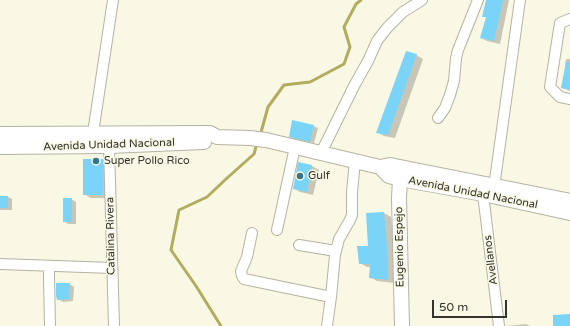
<!DOCTYPE html>
<style>
body{margin:0}
#map{position:relative;width:570px;height:326px;overflow:hidden;background:#f9f8e5;font-family:"Varela Round",sans-serif}
canvas{display:block}
.scale{position:absolute;left:432px;top:300px;width:75px;height:18px;box-sizing:border-box;border:2px solid #34332c;border-top:0;padding-left:5px;font-size:12px;line-height:14px;white-space:nowrap;color:#34332c;-webkit-text-stroke:3px #f9f8e5;paint-order:stroke}
</style>
<div id="map">
<canvas width="570" height="326"></canvas>
<div class="scale">50 m</div>
</div>
<script>
const ctx = document.querySelector('canvas').getContext('2d');
ctx.lineJoin = 'round';
function fill(path, color) { ctx.fillStyle = color; ctx.fill(path, 'evenodd'); }
const shape = rows => new Path2D(rows.map(r => 'M' + r).join(''));
function stroke(path, color, width, dash) { ctx.strokeStyle = color; ctx.lineWidth = width; ctx.lineCap = dash ? 'butt' : 'round'; ctx.setLineDash(dash || []); ctx.stroke(path); }
function label(font, color, halo, rows, align = 'center') {
  ctx.font = font + ' "Varela Round",sans-serif'; ctx.lineWidth = 3; ctx.setLineDash([]); ctx.textBaseline = 'middle'; ctx.strokeStyle = halo; ctx.fillStyle = color; for (const [text, x, y, turn = 0] of rows) {
    ctx.save(); ctx.translate(x, y); ctx.rotate((+turn || 0) * Math.PI / 180); ctx.textAlign = isNaN(turn) ? turn : align; if (halo) ctx.strokeText(text, 0, 0); ctx.fillText(text, 0, 0); ctx.restore();
  }
}
fill(shape([
 [487,0,509,0,500,44,487,41,481,38,487,18,484,16],
 [416,55,423,59,395,138,384,136,377,132],
 [566,59,570,59,570,91,562,88,566,66,565,65],
 [313,126,318,128,314,143,294,139,290,136],
 [102,160,109,164,109,198,91,198,84,194],
 [299,163,312,166,319,170,313,195,300,192,294,188],
 [0,197,8,197,12,199,12,210,0,210],
 [71,199,76,202,76,224,68,224,64,221],
 [384,213,391,217,395,262,395,283,377,281,370,277,371,267,367,267,360,263,369,246,367,214],
 [70,284,74,287,73,301,63,302,58,299],
 [526,324,530,326,506,326]
]), '#0003');
stroke(shape([
 [260,136,268,107,284,85,310,82,344,64,350,47,344,27,356,4,361,0],
 [221,326,196,286,171,250,179,210,207,197,226,179,254,154,257,143]
]), '#b3ab5e', 3);
fill(shape([
 [486,0,503,0,494,41,480,38,486,17,482,17],
 [406,51,417,54,388,135,376,133],
 [566,62,570,62,570,90,561,88],
 [292,120,314,125,310,142,289,137],
 [83,159,103,159,103,195,83,195],
 [298,162,312,165,307,192,293,189],
 [0,196,8,196,8,208,0,208],
 [63,198,72,198,72,222,63,222],
 [384,212,388,258,388,280,369,278,370,264,359,264,357,246,368,246,366,213],
 [56,283,70,283,69,299,57,300,56,296],
 [570,314,570,326,553,326,553,315]
]), '#7ad4f7');
const minor = shape([
 [570,19,560,23,550,87,560,97,570,99],
 [438,118,445,108,450,95,454,81,456,58,458,50,478,0],
 [93,133,113,0],
 [109,146,114,326],
 [321,153,354,86,368,61,377,41,387,28,403,12,422,0],
 [494,187,520,0],
 [483,194,499,326],
 [277,230,295,147],
 [252,233,247,257,241,271,242,276,244,279,331,297,335,255,339,239,350,220,352,215,352,192,355,161],
 [299,245,336,251],
 [0,264,112,268],
 [49,266,49,278,50,326],
 [327,326,331,297]
]);
const secondary = shape([
 [0,134,210,133,217,137,250,138,266,140,380,167,390,165,570,201],
 [0,147,109,146,204,142],
 [380,167,389,176,400,179,483,194,570,213],
 [402,326,399,198,400,179,402,171]
]);
stroke(minor, '#b5b3a2', 12);
stroke(secondary, '#b5b3a2', 16);
stroke(minor, '#fff', 10);
stroke(secondary, '#fff', 14);
for (const [x, y, r, color] of [
 [96,161,4,"#38758c"],
 [300,176,4,"#38758c"]
]) { const dot = new Path2D(); dot.arc(x, y, r, 0, 2 * Math.PI); ctx.fillStyle = color; ctx.fill(dot); stroke(dot, '#f9f8e5', 1.5); }
label('11px', '#34332c', '#f9f8e5', [
 ["Avenida Unidad Nacional",109,145,-2],
 ["Avenida Unidad Nacional",473,193,11],
 ["Catalina Rivera",111,236,-91],
 ["Eugenio Espejo",400,247,-91],
 ["Avellanos",491,260,-97]
]);
label('11px', '#34332c', '#f9f8e5', [
 ["Super Pollo Rico",104,161],
 ["Gulf",308,176]
], 'left');
</script>
